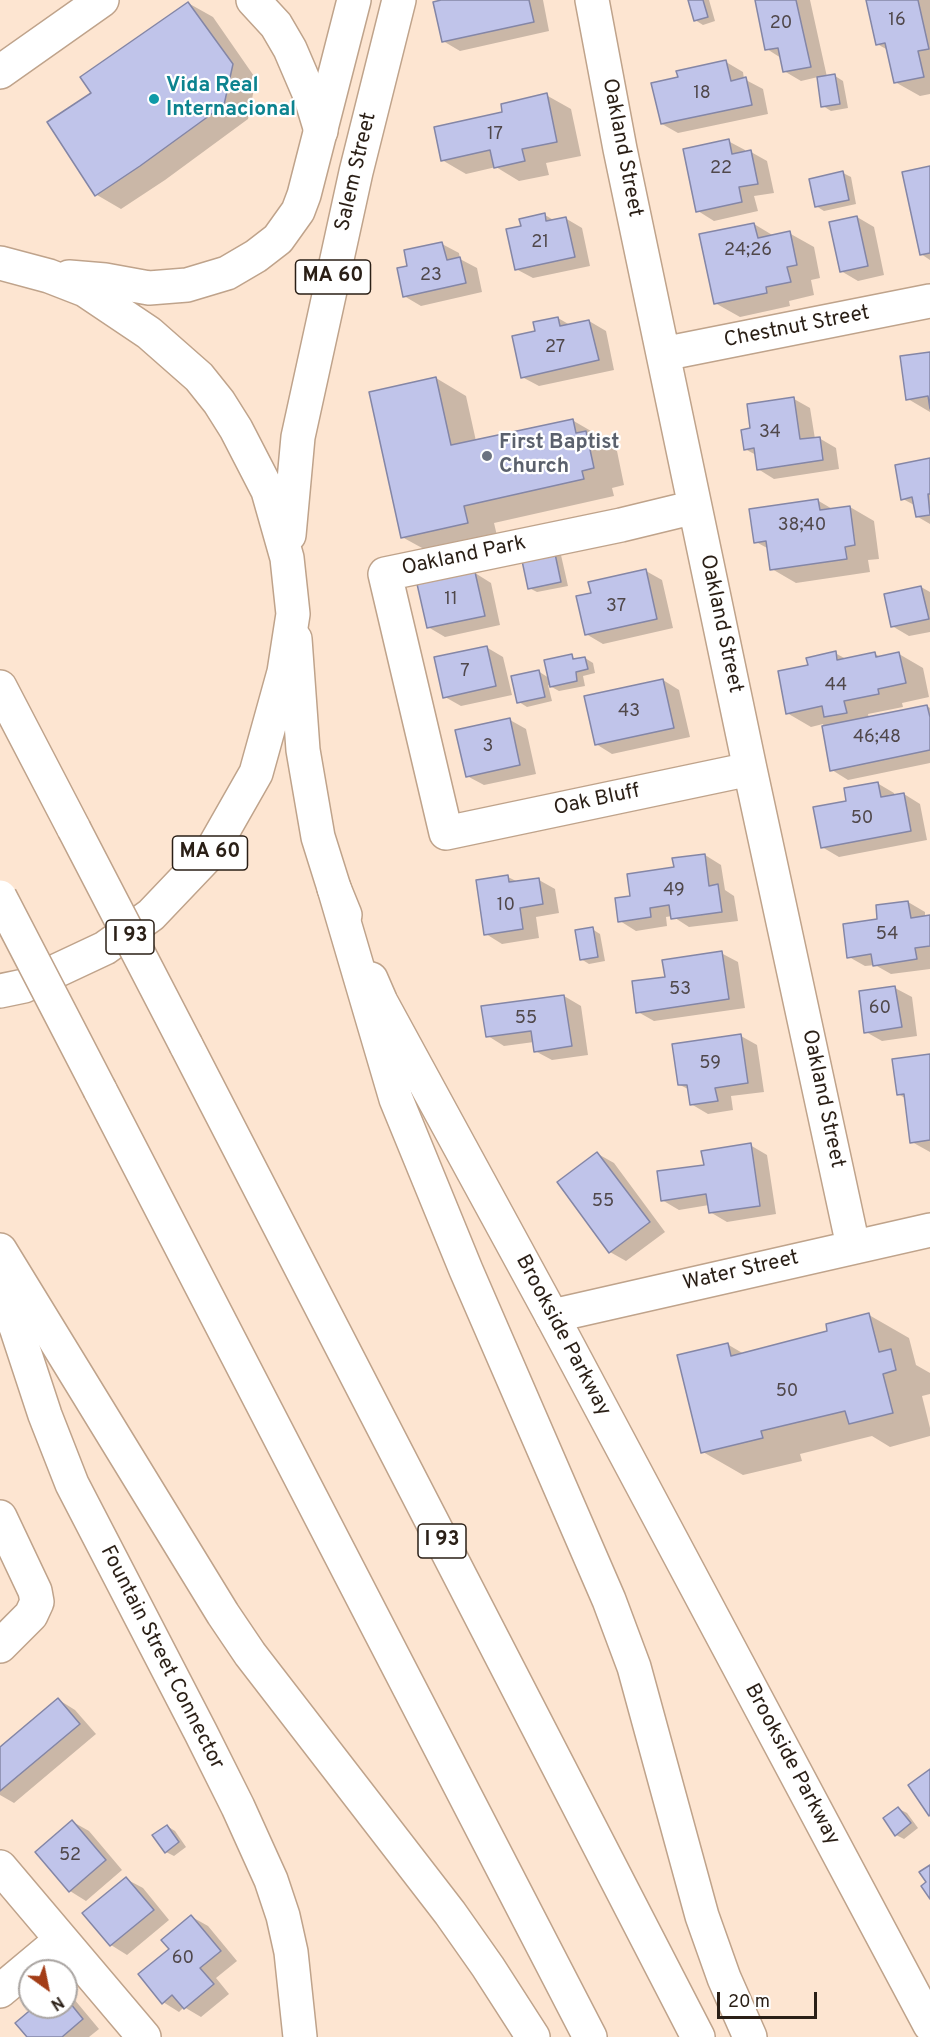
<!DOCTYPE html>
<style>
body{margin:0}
#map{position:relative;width:930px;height:2037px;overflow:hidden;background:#fde5d1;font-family:Overpass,sans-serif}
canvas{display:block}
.north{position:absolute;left:18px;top:1959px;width:60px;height:60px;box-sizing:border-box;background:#fff;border:2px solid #aaa5a2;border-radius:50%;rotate:147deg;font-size:16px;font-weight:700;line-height:24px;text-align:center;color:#2a1f16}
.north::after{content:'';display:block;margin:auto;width:21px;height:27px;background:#a33d17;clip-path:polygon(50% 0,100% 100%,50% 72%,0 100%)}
.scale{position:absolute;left:717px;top:1992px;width:100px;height:27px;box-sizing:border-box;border:3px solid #2a1f16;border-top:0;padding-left:8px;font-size:18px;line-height:21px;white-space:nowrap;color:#2a1f16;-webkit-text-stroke:4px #fff;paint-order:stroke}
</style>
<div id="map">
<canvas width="930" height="2037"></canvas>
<div class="north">N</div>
<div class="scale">20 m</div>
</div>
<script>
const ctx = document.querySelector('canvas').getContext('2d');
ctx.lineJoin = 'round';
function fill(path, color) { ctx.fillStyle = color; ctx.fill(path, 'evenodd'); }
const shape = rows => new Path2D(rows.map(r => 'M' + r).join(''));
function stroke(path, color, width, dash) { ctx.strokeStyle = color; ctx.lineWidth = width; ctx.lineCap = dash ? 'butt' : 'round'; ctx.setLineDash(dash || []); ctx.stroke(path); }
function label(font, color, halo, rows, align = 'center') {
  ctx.font = font + ' Overpass,sans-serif'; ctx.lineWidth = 4.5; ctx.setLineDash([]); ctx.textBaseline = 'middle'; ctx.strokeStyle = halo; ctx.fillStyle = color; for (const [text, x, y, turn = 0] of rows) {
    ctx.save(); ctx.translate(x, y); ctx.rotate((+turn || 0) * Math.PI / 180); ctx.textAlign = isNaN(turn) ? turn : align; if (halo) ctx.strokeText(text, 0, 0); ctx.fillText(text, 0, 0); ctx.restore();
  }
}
fill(shape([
 [449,0,543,0,549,31,460,51,443,41],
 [690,0,709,0,715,21,703,25,695,20],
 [756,0,810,0,827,77,835,76,843,81,848,108,831,111,823,106,818,77,801,81,784,71,781,58,767,49],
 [868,0,930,0,930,94,920,96,895,82,888,50,877,44],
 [188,3,213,17,256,79,248,119,165,180,121,209,97,195,49,123,93,93],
 [726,62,743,72,744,79,763,89,768,114,678,133,662,124,679,79],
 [546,95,571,109,581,156,546,163,549,175,519,181,496,167,466,174,442,160,504,113],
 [728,141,745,150,745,153,751,152,767,161,774,193,754,196,758,211,714,221,698,211],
 [930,167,930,260,921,254],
 [843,173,851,177,856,204,824,211,816,206],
 [545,215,555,221,565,218,582,228,590,266,533,278,516,269,523,227],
 [857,217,874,227,884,275,858,281,841,271],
 [754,224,774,236,789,233,814,247,820,278,811,280,814,295,789,301,790,306,740,317,715,303],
 [442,244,459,253,460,259,477,268,482,292,421,306,404,296,409,267],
 [558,318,570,325,589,321,606,331,614,370,539,386,522,377,537,332],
 [930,354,930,412,908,399],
 [436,378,466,396,476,441,572,420,603,438,604,443,617,451,624,485,612,488,614,496,494,523,498,540,433,554,402,537],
 [794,399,810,408,815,439,819,438,836,448,839,469,774,479,758,469,756,455,745,449,752,429],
 [930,459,930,524,918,517,916,506,903,499],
 [817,500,834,510,850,507,874,521,879,559,868,560,870,572,796,583,772,569,769,549,756,542],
 [553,550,561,555,568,586,537,592,529,588],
 [646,571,662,580,673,628,603,644,586,634,593,594],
 [475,573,491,583,500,625,445,637,428,627],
 [921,587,930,592,930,632,909,636,892,626],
 [486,647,503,657,512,695,461,706,445,697],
 [835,653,846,659,875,654,882,658,899,654,923,668,929,697,902,703,903,707,868,714,869,718,927,706,930,708,930,763,848,780,832,770,823,724,811,727,787,713,810,667],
 [571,656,577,660,585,658,593,663,595,673,583,676,585,686,559,691,548,685,552,701,527,707,519,702,538,671,549,678],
 [663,680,679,690,690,737,612,754,596,744],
 [510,720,526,729,536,774,484,785,467,776],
 [877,783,894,793,895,796,904,794,920,804,927,840,839,857,822,847,848,802],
 [705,855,721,865,725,890,734,896,738,921,689,927,672,916,666,917,667,926,636,931,620,921,632,897,676,869],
 [508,877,518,882,539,880,555,889,559,913,536,917,539,938,502,944,486,934],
 [908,902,925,912,925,917,930,917,930,969,891,974,875,965,865,966,849,957,879,920],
 [592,929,600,934,605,961,589,964,581,959],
 [721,953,738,962,745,1008,654,1021,638,1012],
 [895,988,912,997,917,1036,882,1041,866,1032],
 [564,996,581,1006,588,1055,552,1060,535,1051,534,1042,504,1046,488,1036],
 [741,1036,757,1045,764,1092,731,1096,733,1110,708,1114,691,1104,688,1089,680,1085],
 [930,1055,930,1152,912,1142,905,1098,898,1094],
 [750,1145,767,1155,776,1214,727,1222,710,1212,709,1205,679,1210,662,1200,705,1166],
 [598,1154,614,1163,665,1232,626,1261,610,1252],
 [869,1315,909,1338,916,1365,930,1373,930,1394,922,1396,930,1428,930,1436,890,1447,872,1436,800,1454,802,1461,743,1475,703,1452,727,1344,744,1354,829,1333],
 [59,1700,75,1710,96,1734,14,1803,0,1795,0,1749],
 [899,1809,907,1813,918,1828,904,1839,896,1835],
 [73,1822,89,1831,122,1870,86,1901,70,1891],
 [167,1826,175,1831,186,1847,174,1856,166,1852],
 [126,1879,143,1888,169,1920,127,1955,111,1945],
 [192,1917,208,1926,237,1961,216,1978,229,1994,201,2017,184,2007,179,2012,163,2002,171,1949],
 [66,1994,74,1999,99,2029,89,2037,29,2037,36,2007,66,2007]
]), '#0003');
const building = shape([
 [441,0,529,0,534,22,442,42,433,2,441,0],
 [688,0,703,0,708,17,694,21,688,0],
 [755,0,796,0,811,67,783,72,778,48,765,50,755,0],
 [866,0,918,0,929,49,918,51,924,77,894,83,885,43,876,45,866,0],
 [188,2,233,64,224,105,140,166,95,196,47,122,91,93,80,77,188,2],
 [726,60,731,81,746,77,752,105,661,124,651,83,678,77,676,71,726,60],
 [835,74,840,104,821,107,817,77,835,74],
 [547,93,557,142,522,149,525,161,494,168,490,150,441,161,434,127,502,112,501,104,547,93],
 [729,139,732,154,751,150,758,184,739,187,742,202,696,212,683,149,729,139],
 [930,166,930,253,920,255,902,172,930,166],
 [843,171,849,200,815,207,809,179,843,171],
 [545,213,546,221,566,217,575,257,515,270,506,229,521,226,519,219,545,213],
 [857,216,868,266,840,272,829,222,857,216],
 [754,223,758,238,790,231,797,265,787,267,791,282,766,287,767,293,714,304,699,234,754,223],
 [442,242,447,260,460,257,466,283,403,297,397,268,407,266,404,250,442,242],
 [558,317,560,326,589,320,599,360,521,378,512,336,535,331,533,322,558,317],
 [930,352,930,409,928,396,906,400,900,356,930,352],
 [436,377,451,445,573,419,576,433,586,431,594,468,582,471,584,479,464,506,468,523,401,538,369,392,436,377],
 [794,397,800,439,820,437,823,460,757,470,754,448,744,450,741,430,750,428,747,404,794,397],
 [930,458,930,494,928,494,930,515,916,517,912,497,901,500,895,465,930,458],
 [818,499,820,510,850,506,855,545,845,547,847,559,770,570,766,541,754,543,749,509,818,499],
 [554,549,561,582,528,589,521,556,554,549],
 [646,569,657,619,585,635,576,596,591,593,588,582,646,569],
 [475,572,485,616,427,628,417,584,475,572],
 [921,586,929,619,891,627,884,594,921,586],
 [487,646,496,686,443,698,434,657,487,646],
 [836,651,837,660,875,652,876,657,899,652,906,683,878,689,879,694,844,701,847,713,824,717,822,706,786,714,778,671,808,665,806,658,836,651],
 [572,654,573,659,585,657,588,669,576,672,577,681,550,687,544,660,572,654],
 [539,670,545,697,517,703,511,676,539,670],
 [663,679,674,728,595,745,584,696,663,679],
 [927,705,930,717,930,750,830,771,822,726,927,705],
 [510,718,520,765,466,777,455,730,510,718],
 [878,782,881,797,904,793,911,831,821,848,813,807,846,801,844,788,878,782],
 [705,854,709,886,718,884,722,912,671,919,669,905,650,908,651,917,618,922,615,898,630,896,627,874,674,867,672,858,705,854],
 [508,875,509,882,539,878,543,904,520,908,523,929,484,935,476,880,508,875],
 [908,901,911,918,930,915,930,946,915,948,917,959,873,966,871,954,847,958,843,924,877,919,876,905,908,901],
 [593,927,598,957,580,960,575,930,593,927],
 [722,951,729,999,636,1013,632,981,665,977,662,960,722,951],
 [895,986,902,1027,864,1033,859,991,895,986],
 [564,995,572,1046,534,1052,531,1031,486,1037,481,1006,564,995],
 [741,1034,748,1083,715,1088,718,1101,690,1105,687,1085,678,1085,672,1044,741,1034],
 [930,1054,930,1140,910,1143,904,1094,897,1095,892,1059,930,1054],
 [751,1143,760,1206,709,1213,706,1194,661,1201,657,1171,704,1165,701,1151,751,1143],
 [597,1152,650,1222,609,1253,557,1182,597,1152],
 [869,1313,879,1352,891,1349,896,1370,883,1374,893,1413,849,1424,845,1411,761,1431,763,1438,701,1453,677,1355,728,1343,731,1356,827,1331,826,1324,869,1313],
 [58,1698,80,1724,0,1791,0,1747,58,1698],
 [930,1769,930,1815,929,1816,908,1785,930,1769],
 [898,1807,911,1823,895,1836,883,1818,898,1807],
 [72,1820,106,1860,69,1892,35,1852,72,1820],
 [167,1825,179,1842,165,1853,152,1835,167,1825],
 [930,1865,930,1899,921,1886,926,1882,919,1872,930,1865],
 [126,1877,154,1910,110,1946,82,1913,126,1877],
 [191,1915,221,1951,200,1968,214,1984,184,2009,172,1995,162,2004,138,1974,169,1949,161,1940,191,1915],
 [66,1998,83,2019,62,2037,27,2037,15,2023,34,2007,66,2007,66,1998]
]);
fill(building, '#c0c4ea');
stroke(building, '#8486a6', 1.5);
const minor = shape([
 [592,0,620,149,750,769,853,1246],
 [0,72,102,0],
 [663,354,930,301],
 [695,507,621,525,385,574,446,833,750,769],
 [552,1316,930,1230],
 [0,1517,35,1591,37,1602,31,1615,0,1646],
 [0,1867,144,2037],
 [0,1991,61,1940]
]);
const tertiary = shape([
 [295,639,303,750,318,837,334,888,345,915],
 [371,979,381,1002,552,1316,930,2025],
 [0,1285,17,1330,45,1415,72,1484,201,1733,238,1807,271,1880,283,1916,291,1952,300,2037]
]);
const secondary = shape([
 [253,0,276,25,290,49,311,98,321,131]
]);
const primary = shape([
 [0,263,49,276,85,290,149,333,199,377,219,402,236,429,268,491,287,558,293,614,284,672,256,773,211,852,151,915,105,948,24,986,0,991],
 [69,277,105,280,149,288,187,285,227,273,256,256,278,239,298,211,304,195,354,0],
 [289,535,298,437,356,172,399,0]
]);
const motorway = shape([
 [0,687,74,829],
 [334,888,396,1099,466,1270,609,1600,634,1667,702,1916,724,1978,750,2037],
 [186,1045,698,2037],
 [100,1090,590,2037],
 [0,1250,223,1614,250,1654,450,1913,488,1967,533,2037]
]);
stroke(minor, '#bfa38b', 36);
stroke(tertiary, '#bfa38b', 36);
stroke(secondary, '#bfa38b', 36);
stroke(primary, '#bfa38b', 36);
stroke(motorway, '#bfa38b', 36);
stroke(minor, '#fff', 33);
stroke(tertiary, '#fff', 33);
stroke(secondary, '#fff', 33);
stroke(primary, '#fff', 33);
stroke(motorway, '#fff', 33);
const motorwayBridge = shape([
 [74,829,186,1045],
 [0,897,100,1090]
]);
stroke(motorwayBridge, '#bfa38b', 36, []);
stroke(motorwayBridge, '#fff', 33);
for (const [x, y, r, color] of [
 [154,99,6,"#0f9aa8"],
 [487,456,6,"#6b7280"]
]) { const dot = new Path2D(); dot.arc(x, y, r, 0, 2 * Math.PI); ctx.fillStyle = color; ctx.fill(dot); stroke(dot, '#fff', 2); }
label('18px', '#50484b', null, [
 ["16",897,21],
 ["20",781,24],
 ["18",702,94],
 ["17",495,135],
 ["22",721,169],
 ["21",540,243],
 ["24;26",748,251],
 ["23",431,276],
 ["27",555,348],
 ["34",770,433],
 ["38;40",802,526],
 ["11",451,600],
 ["37",616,607],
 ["7",465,672],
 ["44",836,686],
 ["43",629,712],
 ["46;48",877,738],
 ["3",488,747],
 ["50",862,819],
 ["49",674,891],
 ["10",506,906],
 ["54",887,935],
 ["53",680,990],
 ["60",880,1009],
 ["55",526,1019],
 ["59",710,1064],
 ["55",603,1202],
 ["50",787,1392],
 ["52",70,1856],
 ["60",183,1959]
]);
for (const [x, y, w] of [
 [333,277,75],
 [210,853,75],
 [130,937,48],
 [442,1541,48]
]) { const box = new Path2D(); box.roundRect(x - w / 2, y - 17, w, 34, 4.5); ctx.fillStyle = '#fff'; ctx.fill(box); stroke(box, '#2a1f16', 1.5); }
label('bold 20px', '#2a1f16', null, [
 ["MA 60",333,277],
 ["MA 60",210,853],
 ["I 93",130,937],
 ["I 93",442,1541]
]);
label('bold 21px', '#0d838f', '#fff', [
 ["Vida Real",166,87],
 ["Internacional",166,111]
], 'left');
label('21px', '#2a1f16', '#fff', [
 ["Oakland Street",621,148,79],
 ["Salem Street",357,172,-77],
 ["Chestnut Street",797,328,-11],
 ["Oakland Park",464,557,-12],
 ["Oakland Street",720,624,78],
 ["Oak Bluff",597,801,-12],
 ["Oakland Street",822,1099,78],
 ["Water Street",741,1272,-13],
 ["Brookside Parkway",562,1336,62],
 ["Fountain Street Connector",161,1658,63],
 ["Brookside Parkway",791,1765,62]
]);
label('bold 21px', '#5b616d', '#fff', [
 ["First Baptist",499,444],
 ["Church",499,468]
], 'left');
</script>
